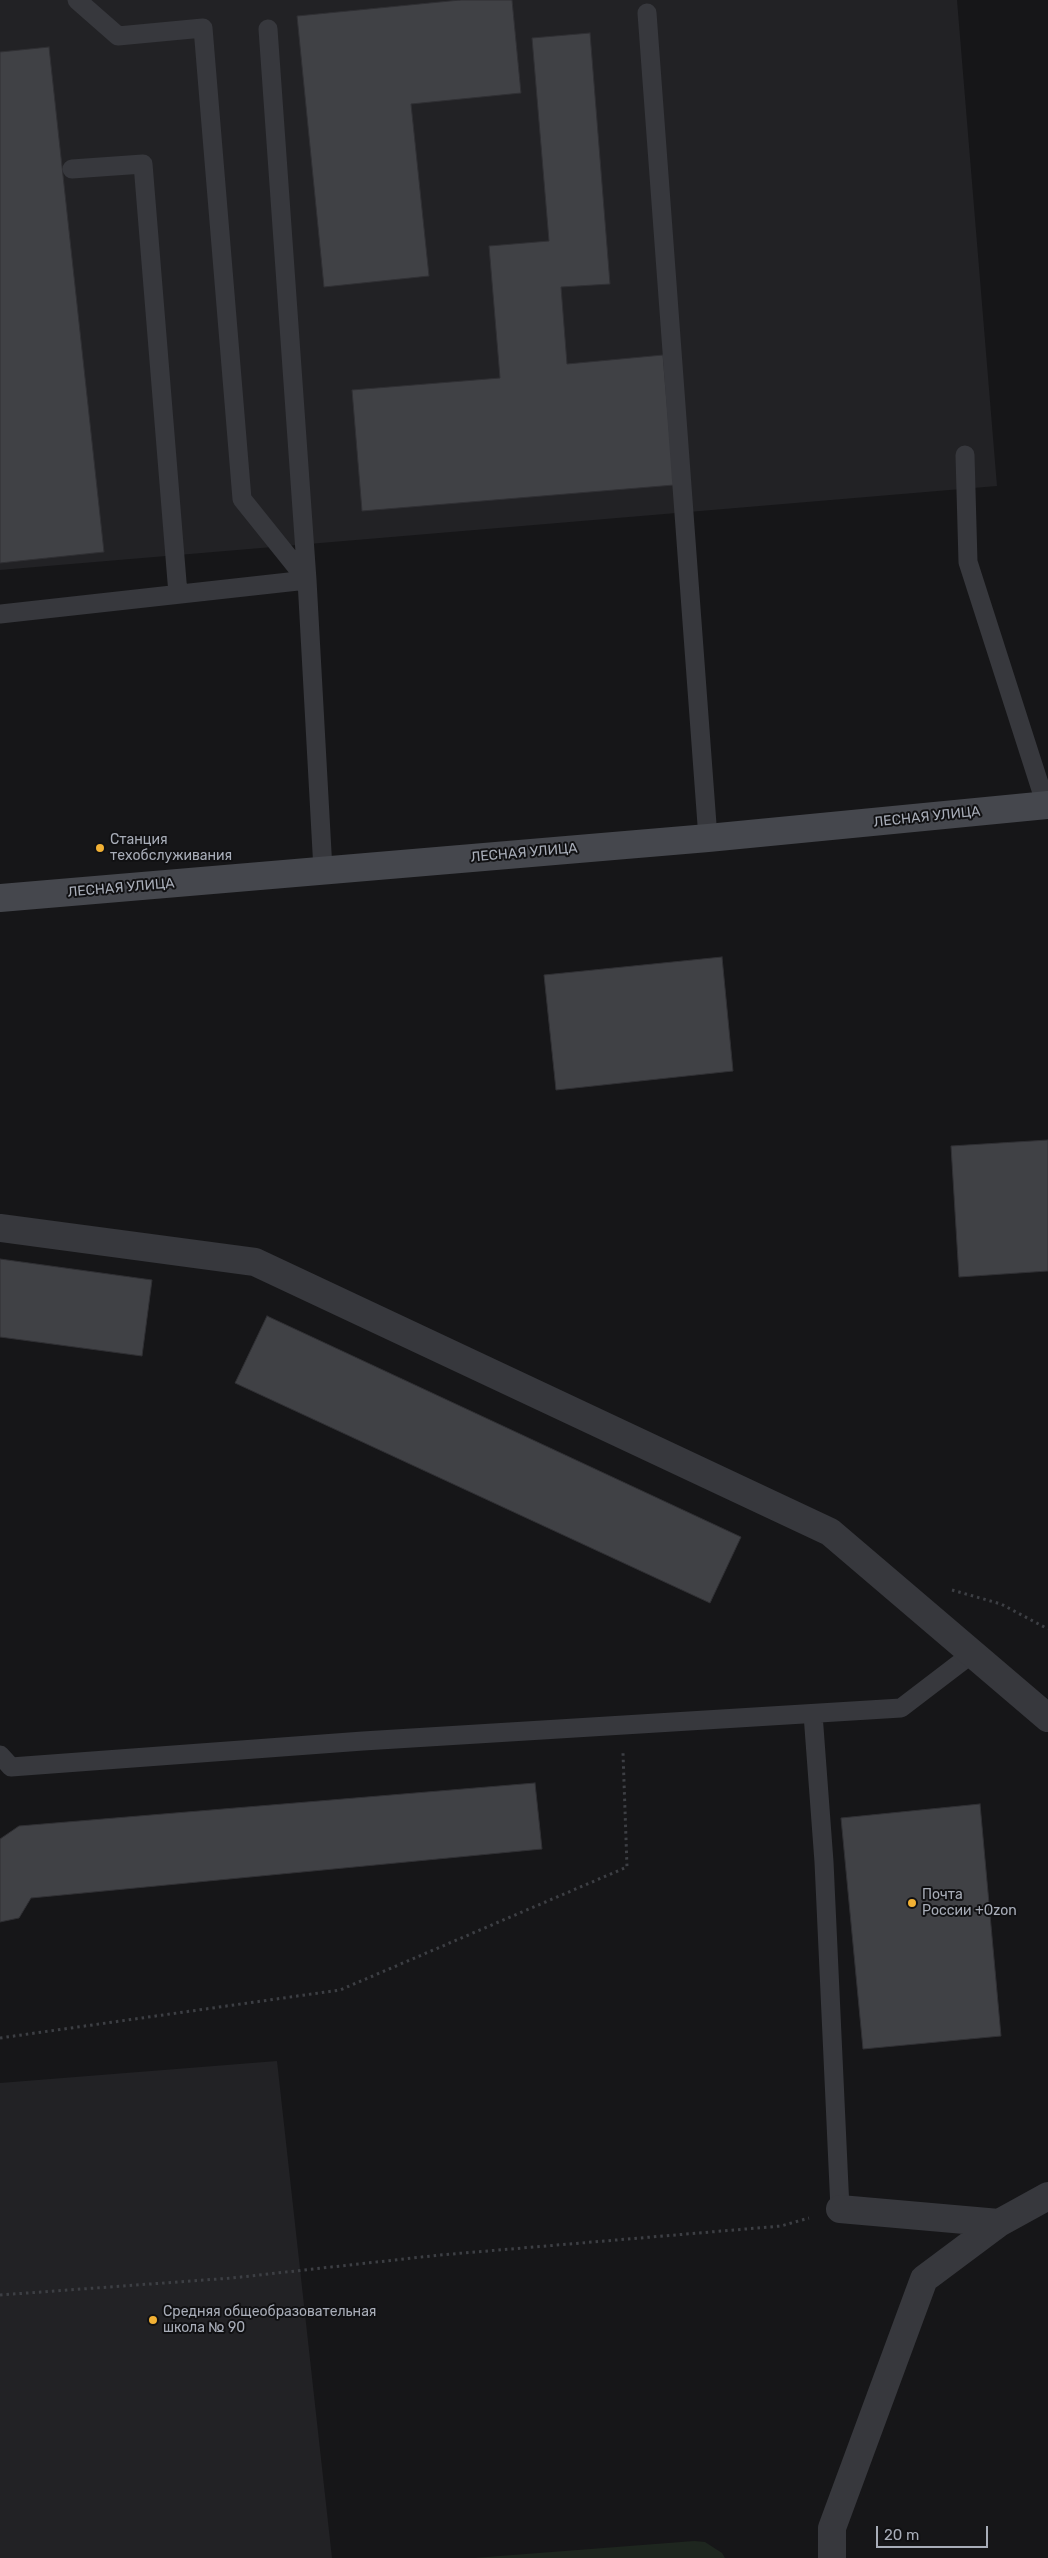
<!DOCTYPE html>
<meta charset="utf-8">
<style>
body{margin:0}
#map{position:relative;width:1048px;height:2558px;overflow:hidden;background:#161618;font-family:Rubik,sans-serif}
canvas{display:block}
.scale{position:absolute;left:876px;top:2526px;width:112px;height:22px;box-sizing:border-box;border:2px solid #a8adb8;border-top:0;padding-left:6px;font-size:15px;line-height:18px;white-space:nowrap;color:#a8adb8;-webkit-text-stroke:4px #111113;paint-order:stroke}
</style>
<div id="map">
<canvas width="1048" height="2558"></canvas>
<div class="scale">20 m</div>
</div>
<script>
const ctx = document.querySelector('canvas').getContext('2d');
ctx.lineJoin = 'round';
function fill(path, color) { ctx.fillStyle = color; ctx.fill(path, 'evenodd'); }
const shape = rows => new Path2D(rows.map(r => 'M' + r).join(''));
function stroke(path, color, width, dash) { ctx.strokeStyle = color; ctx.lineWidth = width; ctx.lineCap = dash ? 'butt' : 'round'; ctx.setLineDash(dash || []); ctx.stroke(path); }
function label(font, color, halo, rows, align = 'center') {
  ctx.font = font + ' Rubik,sans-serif'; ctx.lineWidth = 4; ctx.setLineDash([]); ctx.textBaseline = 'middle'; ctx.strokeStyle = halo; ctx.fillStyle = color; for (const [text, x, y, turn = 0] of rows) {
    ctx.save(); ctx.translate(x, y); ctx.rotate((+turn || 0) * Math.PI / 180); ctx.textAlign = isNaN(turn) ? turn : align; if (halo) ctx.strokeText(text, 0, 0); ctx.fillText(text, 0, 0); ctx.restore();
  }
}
fill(shape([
 [0,0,957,0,997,486,0,570],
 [277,2061,332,2558,0,2558,0,2083]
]), '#222225');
fill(shape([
 [694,2541,705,2542,722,2553,725,2558,474,2558]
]), '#1e261f');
const building = shape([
 [460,0,512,0,521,93,411,104,429,276,324,287,297,16,460,0],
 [590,33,610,284,561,287,567,364,663,355,674,485,362,511,352,390,500,378,489,246,549,241,532,38,590,33],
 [49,47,104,552,0,563,0,52,49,47],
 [722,957,733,1071,556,1090,544,975,722,957],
 [1048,1140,1048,1271,959,1277,951,1146,1048,1140],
 [0,1259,152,1280,142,1356,0,1337,0,1259],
 [267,1316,741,1537,710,1603,235,1383,267,1316],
 [535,1783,542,1849,31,1898,19,1918,0,1922,0,1839,19,1826,535,1783],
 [980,1804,1001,2036,863,2049,841,1818,980,1804]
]);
fill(building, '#404145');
stroke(building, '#303034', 1);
stroke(shape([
 [952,1590,1001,1604,1048,1629],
 [0,2038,340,1990,627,1867,623,1753],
 [0,2295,232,2278,440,2255,781,2226,809,2218]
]), '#3d3f44', 3, [2.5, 4]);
stroke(shape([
 [77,0,118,36,203,28,242,499,307,580],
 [647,13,708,838],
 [268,29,307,580,323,870],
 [72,169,143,164,178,594],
 [965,455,968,562,1046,805],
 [0,614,307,580],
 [813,1714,824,1862,840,2209],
 [0,1755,11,1767,363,1741,901,1708,973,1653]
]), '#37383d', 19);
stroke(shape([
 [0,1228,255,1262,830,1532,1048,1718],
 [840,2209,999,2223],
 [832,2558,832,2528,924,2279,999,2223,1048,2196]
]), '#37383d', 28);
stroke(shape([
 [0,898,708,838,1048,805]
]), '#45474d', 28);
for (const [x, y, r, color] of [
 [100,848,5,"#f2b134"],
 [912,1903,5,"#f2b134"],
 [153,2320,5,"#f2b134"]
]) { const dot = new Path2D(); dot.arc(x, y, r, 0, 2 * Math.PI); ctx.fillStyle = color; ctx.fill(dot); stroke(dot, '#111113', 2); }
label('14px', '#a8adb8', '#111113', [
 ["ЛЕСНАЯ УЛИЦА",927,817,-6],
 ["ЛЕСНАЯ УЛИЦА",524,853,-5],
 ["ЛЕСНАЯ УЛИЦА",121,888,-5]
]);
label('14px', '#a8adb8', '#111113', [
 ["Станция",110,840],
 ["техобслуживания",110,856],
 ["Почта",922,1895],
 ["России +Ozon",922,1911],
 ["Средняя общеобразовательная",163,2312],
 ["школа № 90",163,2328]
], 'left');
</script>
